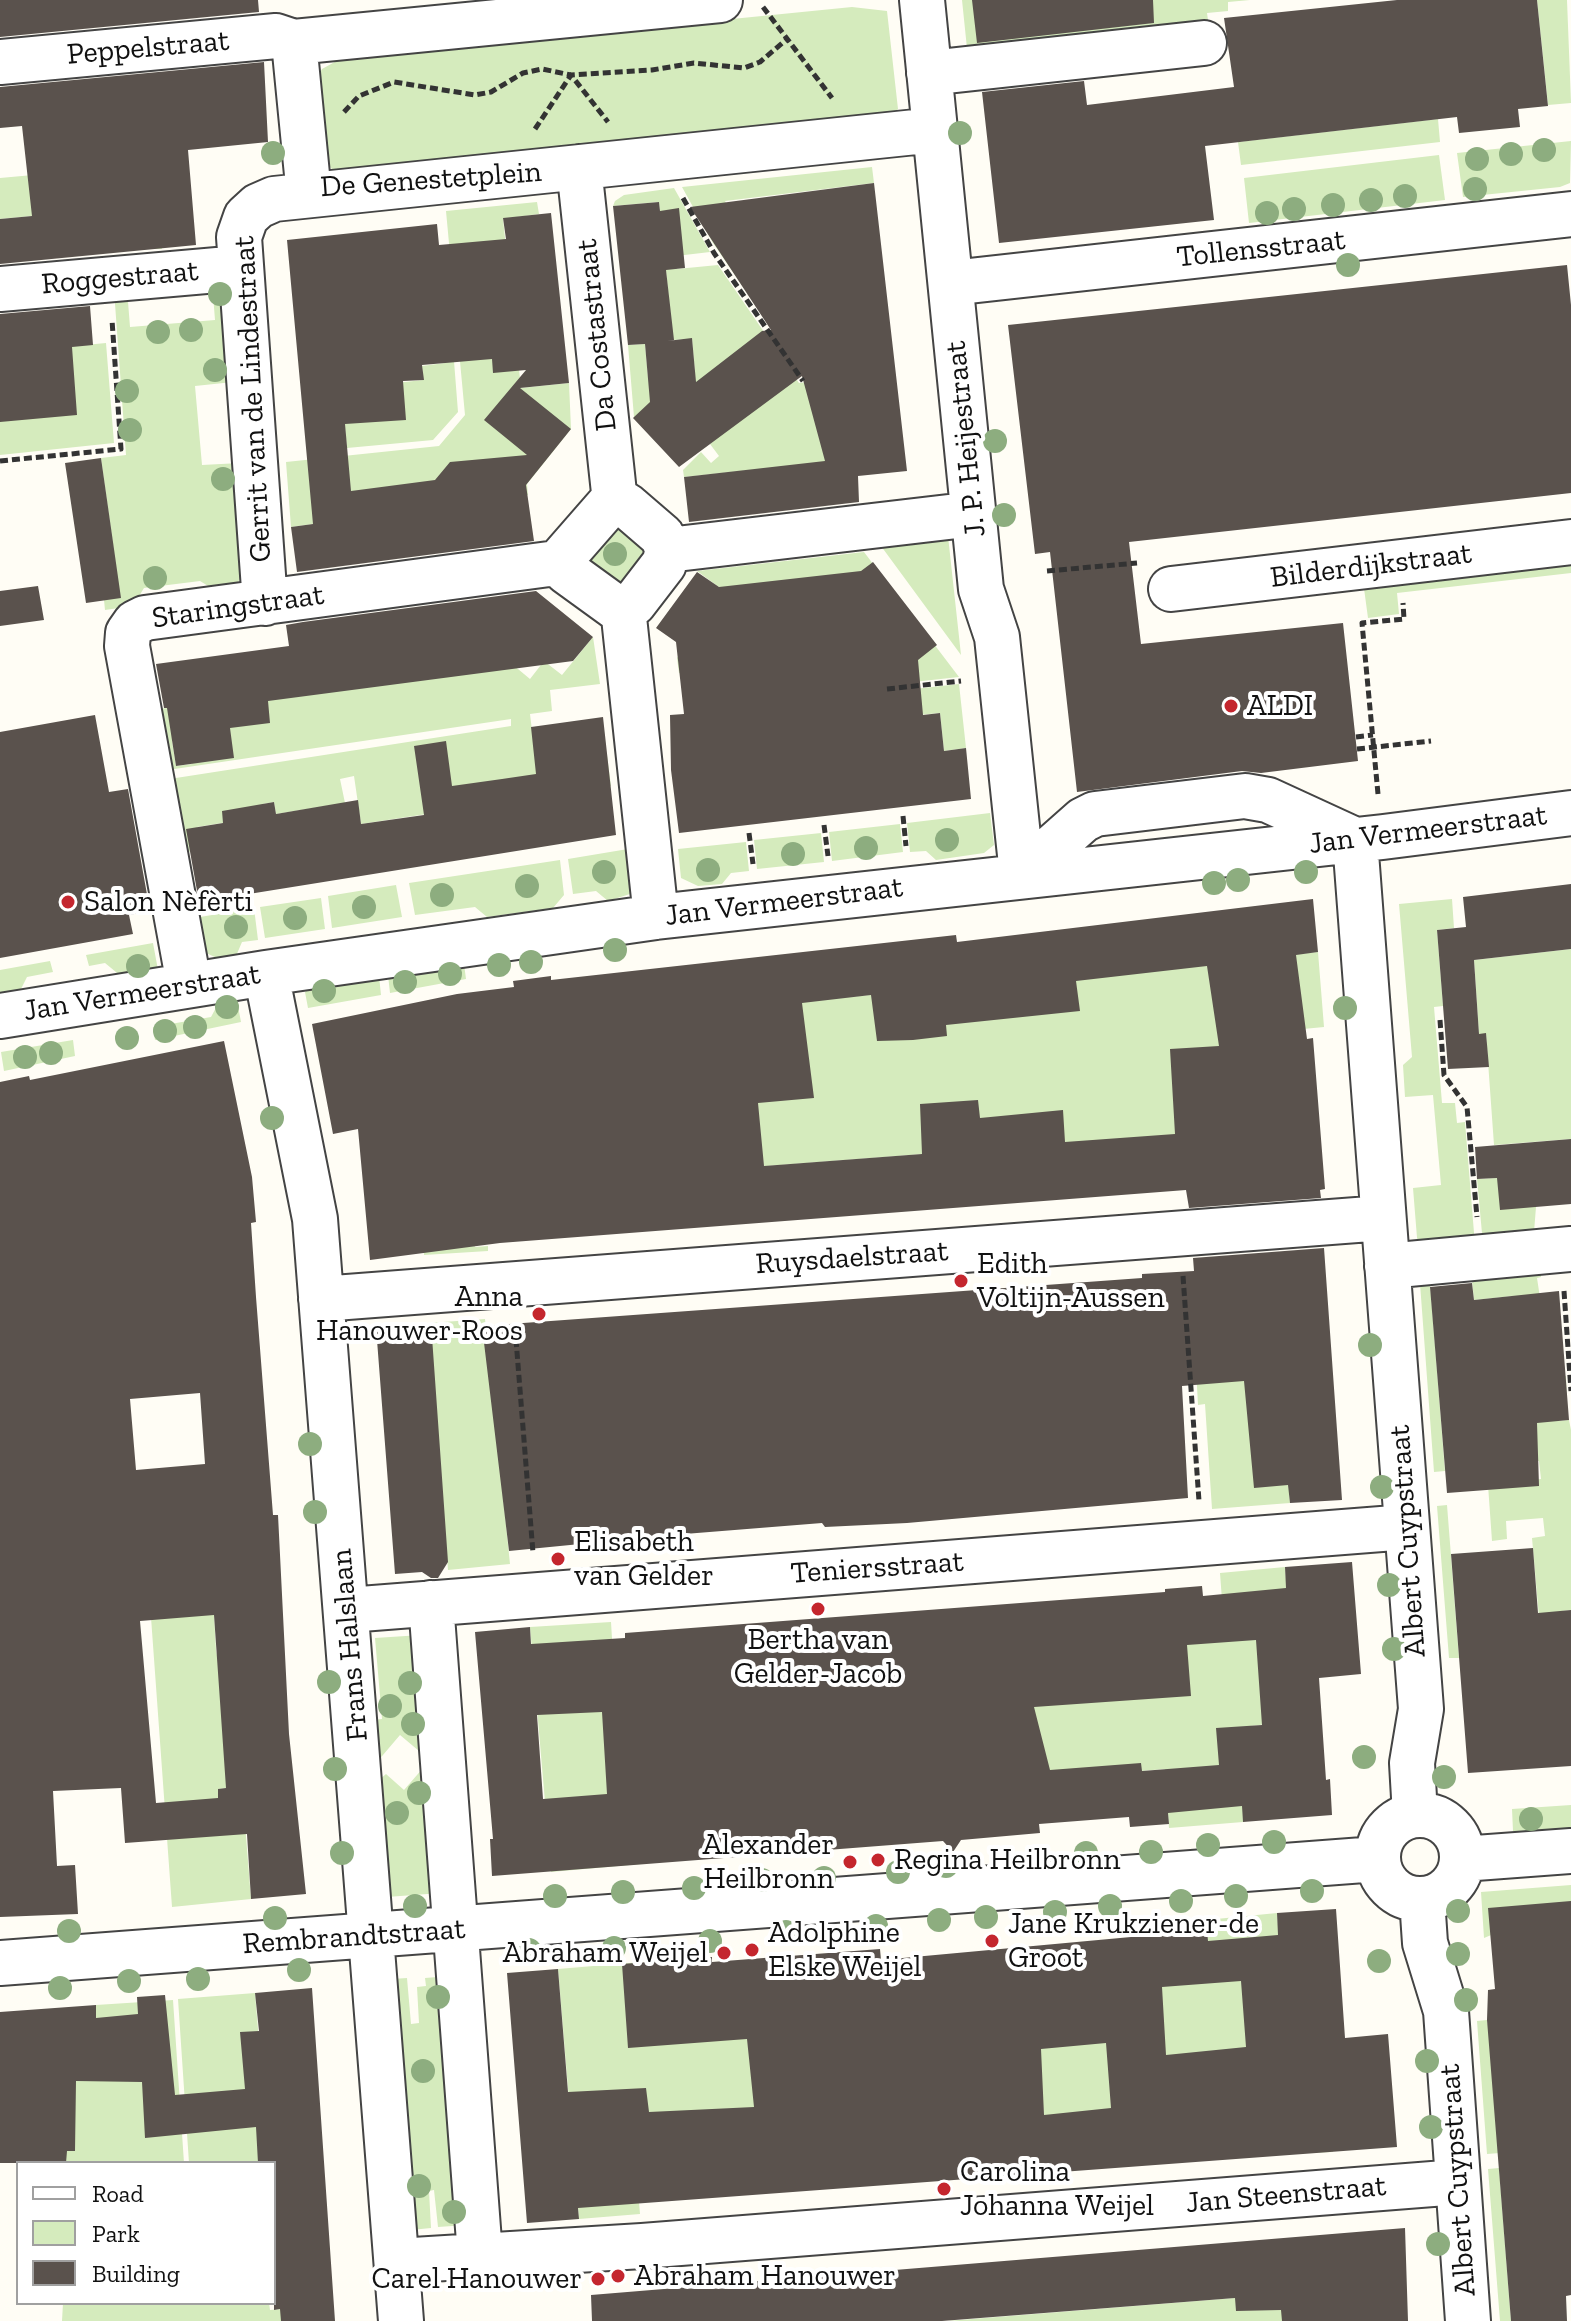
<!DOCTYPE html>
<meta charset="utf-8">
<style>
body{margin:0}
#map{position:relative;width:1571px;height:2321px;overflow:hidden;background:#fffdf5;font-family:"Zilla Slab",serif}
canvas{display:block}
.legend{position:absolute;left:16px;top:2161px;width:260px;height:144px;box-sizing:border-box;background:#fff;border:2px solid #a0a0a0;margin:0;padding:10px 14px;list-style:none;font-size:24px;color:#111}
.legend li{display:flex;align-items:center;gap:16px;height:40px}
.legend b{width:40px;border:2px solid #a0a0a0}
</style>
<div id="map">
<canvas width="1571" height="2321"></canvas>
<ul class="legend">
<li><b style="height:10px;background:#fff"></b>Road</li>
<li><b style="height:22px;background:#d5ebbd"></b>Park</li>
<li><b style="height:22px;background:#5a524d"></b>Building</li>
</ul>
</div>
<script>
const ctx = document.querySelector('canvas').getContext('2d');
ctx.lineJoin = 'round';
function fill(path, color) { ctx.fillStyle = color; ctx.fill(path, 'evenodd'); }
const shape = rows => new Path2D(rows.map(r => 'M' + r).join(''));
function stroke(path, color, width, dash) { ctx.strokeStyle = color; ctx.lineWidth = width; ctx.lineCap = dash ? 'butt' : 'round'; ctx.setLineDash(dash || []); ctx.stroke(path); }
function label(font, color, halo, rows, align = 'center') {
  ctx.font = font + ' "Zilla Slab",serif'; ctx.lineWidth = 8; ctx.setLineDash([]); ctx.textBaseline = 'middle'; ctx.strokeStyle = halo; ctx.fillStyle = color; for (const [text, x, y, turn = 0] of rows) {
    ctx.save(); ctx.translate(x, y); ctx.rotate((+turn || 0) * Math.PI / 180); ctx.textAlign = isNaN(turn) ? turn : align; if (halo) ctx.strokeText(text, 0, 0); ctx.fillText(text, 0, 0); ctx.restore();
  }
}
fill(shape([
 [962,0,1250,0,1228,2,1228,11,1207,13,1208,20,1155,25,1155,31,968,58],
 [1537,0,1567,0,1571,103,1548,105],
 [852,7,887,11,898,109,889,116,334,171,327,164,316,80,322,69,342,58],
 [1438,119,1440,142,1241,165,1238,142],
 [1571,141,1570,183,1560,187,1463,197,1457,153],
 [1439,155,1445,200,1249,223,1244,178],
 [154,164,162,249,153,249,149,205,0,219,0,178],
 [872,167,874,183,725,201,868,458,684,477,683,470,701,452,711,463,719,456,710,444,730,424,634,417,628,345,645,344,648,377,695,372,692,339,673,340,659,202,613,206,615,201,624,195,674,188,710,252,676,256,677,269,718,265,799,383,808,382,713,243,682,187],
 [537,202,539,214,503,219,521,388,569,383,571,429,527,484,528,495,291,527,286,462,439,446,465,415,446,211],
 [226,281,233,382,195,386,202,465,240,463,244,575,234,586,218,592,200,581,144,588,133,606,105,610,104,600,117,574,101,458,126,455,114,290,127,289,130,327,215,320,212,282],
 [451,323,458,412,433,440,347,448,341,389,423,380,422,366,445,363,444,347],
 [106,343,114,443,0,455,0,353],
 [610,519,648,548,629,585,602,582,582,550],
 [948,536,961,655,881,546],
 [864,552,959,677,886,685,887,692,959,684,966,748,944,751,940,713,737,732,747,666,679,673,677,658,684,648,735,599,697,571],
 [1571,557,1571,573,1397,593,1399,614,1368,618,1363,581],
 [593,637,600,684,550,690,552,711,530,714,533,739,607,755,611,786,361,824,354,776,340,779,345,803,276,814,274,802,263,804,269,839,222,823,197,827,200,850,176,854,163,780,511,726,511,719,161,771,149,710,184,706,172,741,176,766,192,764,189,744,266,695,512,664,530,679,544,661,562,675],
 [990,813,994,845,984,853,936,860,926,851,910,852,907,823],
 [900,824,903,852,832,861,829,832],
 [821,833,824,862,757,869,754,840],
 [746,842,749,871,731,873,722,884,698,886,681,878,678,849],
 [628,849,632,890,630,894,608,901,596,891,573,894,568,859],
 [560,860,564,895,553,908,487,917,475,907,415,915,409,883],
 [396,885,402,917,332,928,328,896],
 [321,898,325,929,265,938,260,907],
 [1452,899,1454,928,1437,930,1443,1006,1434,1007,1442,1103,1455,1103,1457,1123,1465,1122,1475,1245,1418,1250,1413,1188,1441,1185,1433,1095,1405,1097,1403,1065,1412,1057,1399,904],
 [254,908,258,940,242,942,236,956,217,958,206,953,200,917],
 [153,943,158,970,122,977,105,963,89,966,86,955],
 [1571,949,1571,1139,1494,1145,1486,1034,1479,1034,1474,960],
 [1318,952,1324,1027,1220,1037,1256,1151,1156,1136,729,1169,469,1174,475,1247,488,1246,488,1251,424,1255,414,1140,577,1023],
 [50,961,53,972,27,977,18,995,0,998,0,970],
 [464,964,466,979,390,993,388,975],
 [379,976,381,995,308,1008,305,992,312,987],
 [228,1000,237,1001,241,1022,155,1040,153,1027,211,1017,219,1002],
 [73,1040,75,1056,4,1071,1,1052],
 [1497,1178,1536,1207,1534,1232,1483,1244,1477,1179],
 [1271,1255,1290,1503,1212,1509,1205,1404,1198,1405,1196,1368],
 [1540,1260,1541,1277,1537,1278,1552,1377,1566,1376,1567,1405,1557,1421,1569,1420,1571,1430,1571,1610,1562,1611,1571,1683,1540,1628,1532,1538,1545,1536,1543,1518,1506,1521,1507,1539,1492,1541,1488,1485,1541,1479,1539,1461,1500,1463,1513,1296,1474,1300,1472,1280,1430,1283,1445,1471,1434,1472,1419,1270],
 [485,1319,510,1564,448,1570,429,1323],
 [1447,1505,1459,1658,1449,1658,1437,1506],
 [1285,1567,1289,1620,1268,1724,1242,1727,1243,1822,1169,1828,1165,1769,638,1812,641,1864,551,1872,530,1627,611,1622,615,1688,1225,1641,1220,1573],
 [148,1576,214,1613,216,1650,242,1787,218,1789,220,1812,244,1811,251,1899,172,1907],
 [421,1635,429,1739,419,1751,400,1735,377,1762,373,1720,382,1719,375,1638],
 [430,1760,441,1893,387,1897,378,1781,386,1774,404,1790],
 [1571,1805,1571,1834,1518,1838,1518,1831,1513,1831,1512,1809],
 [1571,1885,1571,1902,1484,1938,1481,1892],
 [1277,1913,1280,1949,1333,2152,637,2178,640,2214,579,2219,558,1969,641,1962,644,2000,1183,1985,1209,1958,1206,1920],
 [450,1976,467,2225,438,2227,434,2190,429,2191,431,2228,411,2230,392,1979,407,1978,411,2024,419,2023,417,1987,426,1986,425,1978],
 [255,1993,268,2149,258,2163,189,2163,178,1999],
 [173,2000,184,2163,64,2163,66,2081,95,2036,96,2005],
 [1487,2020,1513,2152,1487,2154,1477,2021],
 [1499,2168,1511,2321,1500,2321,1488,2169],
 [1272,2295,1408,2321,947,2321],
 [63,2303,269,2303,270,2310,281,2309,282,2321,62,2321]
]), '#d5ebbd');
fill(shape([
 [0,0,258,0,259,12,0,37],
 [972,0,1153,0,1154,23,977,43],
 [1397,0,1537,0,1548,106,1518,109,1520,127,1459,133,1457,117,1205,146,1214,220,999,243,982,92,1084,81,1087,105,1234,87,1224,18],
 [264,62,268,142,188,150,196,245,0,264,0,219,32,216,22,126,0,128,0,87],
 [874,183,907,471,858,476,859,502,689,522,684,477,825,461,802,376,679,467,633,418,650,402,645,344,628,345,613,206,659,202,660,211,679,208,685,268,666,270,674,340,667,341,692,338,696,382,762,331,771,330,690,207],
 [551,213,569,383,520,388,571,429,526,485,534,541,297,572,291,527,313,524,287,240,437,224,439,245,506,239,503,218],
 [492,359,493,373,526,370,484,420,527,455,450,462,435,480,351,491,345,424,406,420,403,381,424,380,422,365],
 [1567,265,1571,305,1571,493,1129,542,1141,644,1343,623,1358,761,1261,773,1242,771,1077,792,1050,552,1035,554,1008,325],
 [90,306,93,345,72,347,77,415,0,422,0,314],
 [101,458,121,598,86,603,65,463],
 [873,562,937,645,918,660,923,715,940,713,944,751,966,748,971,799,679,833,671,770,670,715,684,714,676,642,656,628,697,572,719,587,861,571],
 [38,586,44,620,0,626,0,591],
 [536,591,593,637,573,661,268,701,270,723,230,728,234,758,176,766,167,708,164,708,156,664,289,646,286,625,303,622],
 [95,715,109,792,128,789,150,911,129,915,133,934,0,958,0,732],
 [603,717,616,835,199,902,186,829,223,823,222,811,274,802,276,814,358,800,361,824,424,815,414,746,446,741,452,786,502,779,536,774,531,727],
 [1571,884,1571,949,1474,960,1479,1034,1486,1033,1489,1067,1448,1069,1437,930,1466,927,1463,897],
 [1313,899,1318,952,1296,955,1307,1039,1313,1038,1325,1189,1320,1190,1321,1198,1189,1208,1186,1190,500,1243,370,1260,358,1129,333,1134,312,1024,457,994,514,987,513,981,551,976,551,980,956,935,957,942],
 [1207,966,1219,1046,1170,1049,1175,1134,1065,1142,1063,1110,980,1118,978,1100,920,1104,922,1154,764,1166,758,1103,814,1098,802,1003,871,995,877,1041,913,1040,947,1036,946,1025,1080,1011,1076,981],
 [224,1041,252,1177,256,1222,251,1223,256,1297,273,1515,278,1515,289,1734,306,1894,251,1899,247,1834,125,1843,121,1788,53,1791,57,1866,75,1865,78,1914,0,1917,0,1082,29,1076,30,1080],
 [200,1393,205,1464,136,1470,130,1399],
 [214,1615,226,1788,218,1789,218,1798,156,1803,140,1621],
 [1571,1139,1571,1204,1500,1210,1497,1178,1477,1179,1475,1147],
 [1324,1248,1342,1500,1290,1503,1288,1485,1254,1488,1244,1381,1182,1386,1188,1498,907,1523,825,1527,822,1523,672,1535,509,1551,482,1326,1142,1278,1142,1274,1194,1271,1193,1258],
 [1472,1283,1474,1300,1559,1291,1569,1420,1537,1423,1539,1486,1447,1493,1430,1287],
 [431,1323,448,1562,438,1578,431,1578,422,1572,395,1574,376,1327],
 [1533,1548,1538,1613,1571,1610,1571,1766,1468,1773,1451,1554],
 [1352,1562,1361,1674,1319,1678,1326,1780,1330,1779,1332,1815,1243,1822,1242,1806,1168,1813,1169,1824,1130,1827,1129,1817,1039,1824,1040,1833,961,1840,953,1852,943,1841,492,1876,490,1839,493,1839,475,1632,530,1627,531,1644,625,1638,625,1633,1165,1592,1165,1589,1202,1586,1203,1596,1286,1588,1285,1567],
 [1256,1640,1262,1725,1216,1728,1219,1765,1142,1771,1141,1763,1050,1770,1034,1707,1191,1696,1187,1645],
 [602,1712,607,1794,543,1799,537,1715],
 [1571,1901,1571,2295,1566,2296,1567,2321,1511,2321,1487,2020,1488,1990,1495,1989,1488,1908],
 [1336,1909,1345,2038,1388,2034,1397,2147,578,2208,579,2219,527,2223,507,1973,558,1969,568,2092,646,2088,649,2112,754,2107,747,2039,628,2048,622,1964,712,1957,712,1962,880,1949,881,1960,1207,1930,1208,1941,1278,1935,1277,1913],
 [1241,1981,1246,2047,1166,2055,1162,1987],
 [1106,2043,1111,2108,1044,2115,1041,2049],
 [312,1988,335,2321,281,2321,280,2309,274,2310,274,2163,258,2163,256,2127,145,2138,142,2082,76,2081,75,2151,67,2151,66,2163,0,2163,0,2012,96,2005,96,2018,138,2014,137,1997,165,1995,175,2095,245,2089,240,2032,259,2031,255,1993],
 [1405,2228,1408,2321,1282,2321,1281,2310,1236,2311,1235,2298,942,2321,592,2321,591,2295]
]), '#5a524d');
const minor = shape([
 [922,0,981,589,997,637,1022,874],
 [294,42,309,195],
 [0,62,276,36,294,42,720,0],
 [929,73,1204,43],
 [579,167,615,502],
 [951,283,1571,214],
 [0,289,240,268],
 [611,502,626,505,662,536,668,550,664,564,634,603,618,609,567,572,563,557,611,502],
 [668,550,974,514],
 [1171,589,1571,542],
 [265,603,239,237,246,217,258,206,274,199,935,130],
 [623,608,656,917],
 [1022,874,1083,820,1095,814,1245,796,1268,800,1355,840,1421,1709,1412,1763,1415,1815],
 [266,973,315,1219,401,2321],
 [189,984,127,646,128,633,135,623,145,618,564,562],
 [0,1016,266,973,656,917,1383,837,1571,813],
 [1387,1266,1571,1249],
 [321,1299,1383,1218],
 [431,1603,480,2255],
 [348,1610,1407,1527],
 '1378 1857a42 42 0 1 1 84 0a42 42 0 1 1-84 0Z',
 [1462,1859,1571,1851],
 [1422,1899,1425,1943,1446,2011,1468,2321],
 [0,1963,1377,1859],
 [397,2261,642,2246,1458,2182]
]);
stroke(minor, '#444', 48);
stroke(shape([
 [763,7,832,98],
 [344,112,359,96,394,82,475,95,491,92,523,73,542,69,571,75,652,70,694,63,744,68,760,62,787,39],
 [535,129,571,75,608,122],
 [683,198,714,253,803,381],
 [0,461,121,449,112,320],
 [1047,571,1137,563],
 [887,689,961,681],
 [1356,737,1373,735],
 [1357,749,1431,741],
 [1378,794,1362,623,1404,619,1403,603],
 [903,816,906,846],
 [824,825,828,856],
 [749,833,753,864],
 [1440,1020,1444,1075,1467,1107,1477,1217],
 [1183,1276,1199,1501],
 [1564,1291,1571,1391],
 [515,1327,533,1553]
]), '#333', 5, [8, 4]);
stroke(minor, '#fff', 44);
ctx.fillStyle = '#8dad7f';
for (const [x, y] of [
 [960,133],
 [1544,150],
 [273,153],
 [1511,154],
 [1477,159],
 [1475,189],
 [1405,196],
 [1371,200],
 [1333,205],
 [1294,209],
 [1267,213],
 [1348,265],
 [220,294],
 [191,330],
 [158,332],
 [215,370],
 [127,391],
 [130,430],
 [995,441],
 [223,479],
 [1004,515],
 [615,554],
 [155,578],
 [947,840],
 [866,848],
 [793,854],
 [708,870],
 [604,872],
 [1306,872],
 [1238,880],
 [1214,883],
 [527,886],
 [442,895],
 [364,907],
 [295,918],
 [236,927],
 [615,950],
 [531,962],
 [499,965],
 [138,966],
 [450,974],
 [405,982],
 [324,991],
 [227,1007],
 [1345,1008],
 [195,1027],
 [165,1031],
 [127,1038],
 [51,1053],
 [25,1057],
 [272,1118],
 [1370,1345],
 [310,1444],
 [1382,1487],
 [315,1512],
 [1389,1585],
 [1394,1649],
 [329,1682],
 [410,1683],
 [390,1706],
 [413,1724],
 [1364,1757],
 [335,1769],
 [1444,1777],
 [419,1793],
 [397,1813],
 [1531,1819],
 [1274,1842],
 [1208,1845],
 [1151,1852],
 [342,1853],
 [1086,1853],
 [1005,1860],
 [946,1866],
 [898,1872],
 [824,1878],
 [762,1880],
 [694,1888],
 [1312,1891],
 [623,1892],
 [555,1896],
 [1236,1896],
 [1181,1901],
 [415,1906],
 [1110,1906],
 [1458,1911],
 [1055,1912],
 [986,1917],
 [275,1918],
 [939,1920],
 [876,1926],
 [69,1931],
 [786,1932],
 [710,1941],
 [614,1948],
 [529,1950],
 [1458,1954],
 [1379,1961],
 [299,1970],
 [198,1979],
 [129,1981],
 [60,1988],
 [438,1997],
 [1466,2000],
 [1427,2061],
 [423,2071],
 [1431,2127],
 [419,2186],
 [454,2212],
 [1438,2244]
]) { ctx.beginPath(); ctx.arc(x, y, 12, 0, 2 * Math.PI); ctx.fill(); }
for (const [x, y, r, color] of [
 [1231,706,8,"#c4262e"],
 [68,902,8,"#c4262e"],
 [961,1281,8,"#c4262e"],
 [539,1314,8,"#c4262e"],
 [558,1559,8,"#c4262e"],
 [818,1609,8,"#c4262e"],
 [878,1860,8,"#c4262e"],
 [850,1862,8,"#c4262e"],
 [992,1941,8,"#c4262e"],
 [752,1950,8,"#c4262e"],
 [724,1953,8,"#c4262e"],
 [944,2189,8,"#c4262e"],
 [618,2276,8,"#c4262e"],
 [598,2279,8,"#c4262e"]
]) { const dot = new Path2D(); dot.arc(x, y, r, 0, 2 * Math.PI); ctx.fillStyle = color; ctx.fill(dot); stroke(dot, '#fff', 3); }
label('30px', '#111', '#fff', [
 ["Peppelstraat",148,48,-5],
 ["De Genestetplein",431,180,-4],
 ["Tollensstraat",1261,249,-6],
 ["Roggestraat",120,278,-5],
 ["Da Costastraat",597,335,-96],
 ["Gerrit van de Lindestraat",253,399,-93],
 ["J. P. Heijestraat",966,439,-96],
 ["Bilderdijkstraat",1371,566,-7],
 ["Staringstraat",238,607,-8],
 ["Jan Vermeerstraat",1428,830,-7],
 ["Jan Vermeerstraat",784,902,-7],
 ["Jan Vermeerstraat",142,993,-9],
 ["Ruysdaelstraat",852,1258,-4],
 ["Albert Cuypstraat",1408,1541,-94],
 ["Teniersstraat",877,1568,-4],
 ["Frans Halslaan",350,1645,-95],
 ["Rembrandtstraat",354,1937,-4],
 ["Albert Cuypstraat",1458,2180,-94],
 ["Jan Steenstraat",1286,2195,-5]
]);
label('30px', '#111', '#fff', [
 ["ALDI",1247,706],
 ["Salon Nèfèrti",84,902],
 ["Edith",977,1264],
 ["Voltijn-Aussen",977,1298],
 ["Anna",523,1297,"right"],
 ["Hanouwer-Roos",523,1331,"right"],
 ["Elisabeth",574,1542],
 ["van Gelder",574,1576],
 ["Bertha van",818,1640,"center"],
 ["Gelder-Jacob",818,1674,"center"],
 ["Alexander",834,1845,"right"],
 ["Heilbronn",834,1879,"right"],
 ["Regina Heilbronn",894,1860],
 ["Jane Krukziener-de",1008,1924],
 ["Groot",1008,1958],
 ["Adolphine",768,1933],
 ["Elske Weijel",768,1967],
 ["Abraham Weijel",708,1953,"right"],
 ["Carolina",960,2172],
 ["Johanna Weijel",960,2206],
 ["Abraham Hanouwer",634,2276],
 ["Carel Hanouwer",582,2279,"right"]
], 'left');
</script>
